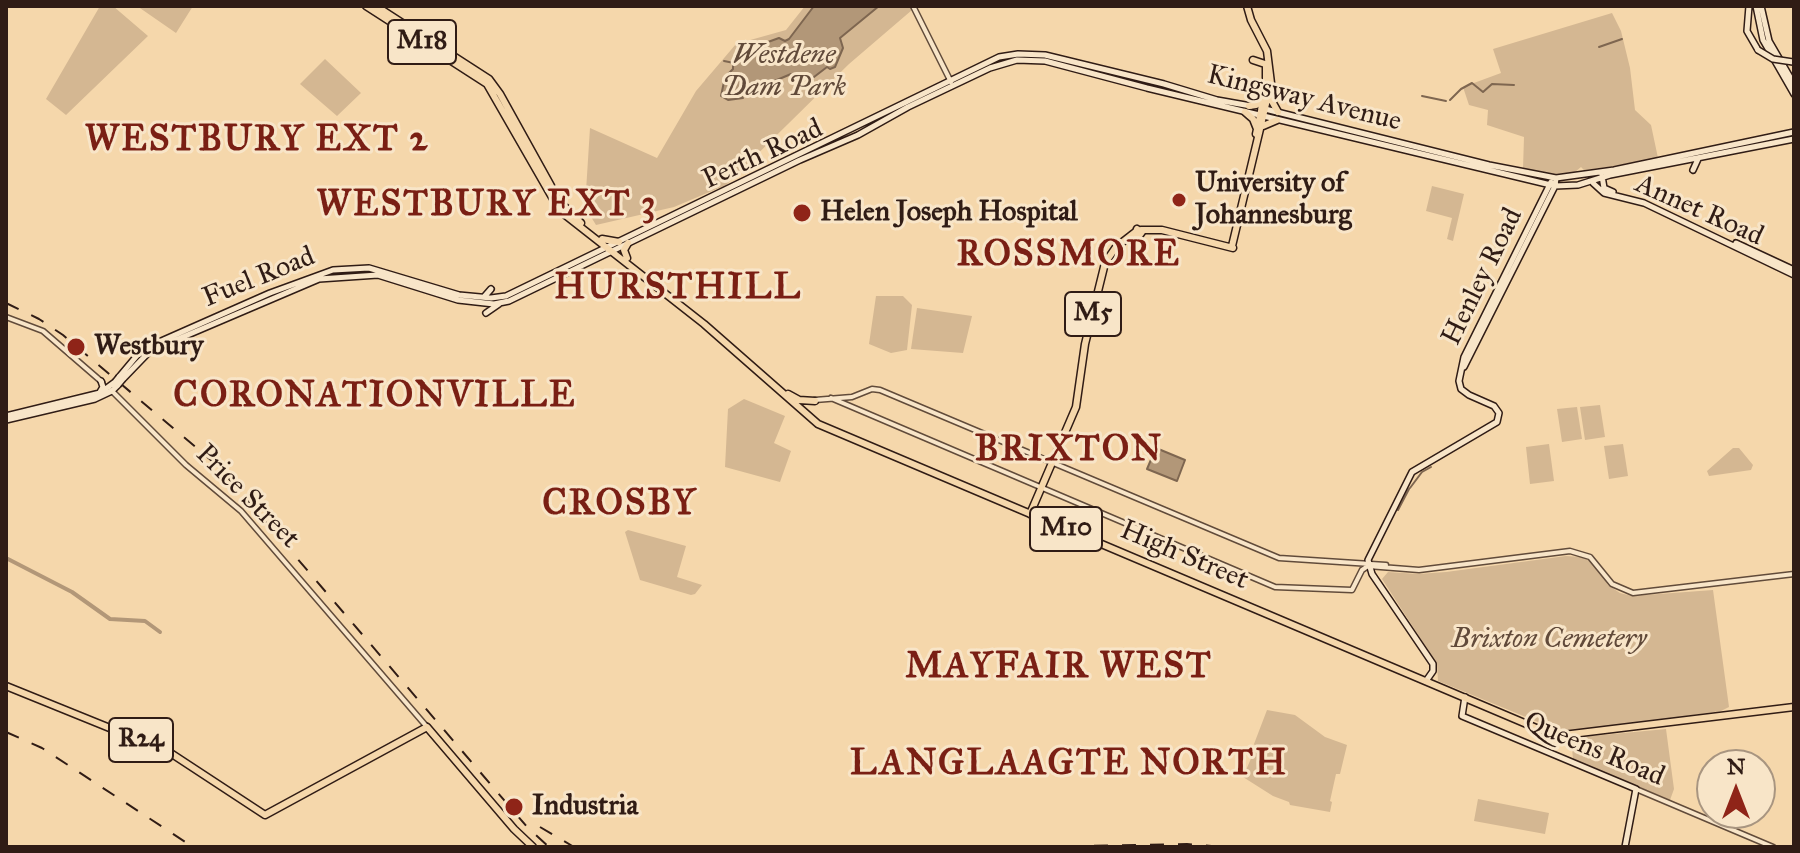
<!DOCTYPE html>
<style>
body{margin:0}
#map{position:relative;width:1800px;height:853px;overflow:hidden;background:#f5d7ab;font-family:"IM FELL Great Primer",serif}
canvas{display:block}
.frame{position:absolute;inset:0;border:8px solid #301c15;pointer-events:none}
.north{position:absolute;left:1696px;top:749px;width:80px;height:80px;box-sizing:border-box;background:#f8e5c8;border:2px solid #a89580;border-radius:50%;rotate:0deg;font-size:22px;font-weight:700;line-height:32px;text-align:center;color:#301c15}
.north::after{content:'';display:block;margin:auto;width:28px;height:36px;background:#8f2418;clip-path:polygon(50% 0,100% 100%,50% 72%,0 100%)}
</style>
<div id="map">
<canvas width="1800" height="853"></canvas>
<div class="frame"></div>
<div class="north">N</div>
</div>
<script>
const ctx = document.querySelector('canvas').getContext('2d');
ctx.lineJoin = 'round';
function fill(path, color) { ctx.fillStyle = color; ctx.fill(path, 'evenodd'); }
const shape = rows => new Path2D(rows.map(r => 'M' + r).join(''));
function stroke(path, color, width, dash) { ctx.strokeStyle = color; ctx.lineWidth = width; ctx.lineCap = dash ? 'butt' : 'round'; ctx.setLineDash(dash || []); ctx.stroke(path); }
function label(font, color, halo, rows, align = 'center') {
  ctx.font = font + ' "IM FELL Great Primer",serif'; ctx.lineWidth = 6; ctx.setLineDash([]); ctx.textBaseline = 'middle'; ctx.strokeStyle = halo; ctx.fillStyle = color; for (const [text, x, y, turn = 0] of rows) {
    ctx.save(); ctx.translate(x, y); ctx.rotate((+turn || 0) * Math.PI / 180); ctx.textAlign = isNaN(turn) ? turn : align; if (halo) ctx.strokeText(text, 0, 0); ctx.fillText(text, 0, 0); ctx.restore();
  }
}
fill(shape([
 [100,6,113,6,148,36,66,115,46,99],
 [137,6,193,6,176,33],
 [805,6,910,6,912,10,849,64,726,185,674,207,596,225,585,207,590,128,657,158,696,91,736,44,786,30],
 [1612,13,1621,31,1630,68,1635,110,1651,125,1658,158,1607,167,1584,170,1581,167,1575,172,1557,175,1523,169,1524,137,1487,125,1488,110,1469,105,1463,87,1501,73,1493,49],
 [325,59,361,93,337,116,300,84],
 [1432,186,1464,194,1453,241,1447,239,1452,218,1426,211],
 [876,296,903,296,912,305,907,350,891,353,869,344],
 [917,308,972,316,963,353,911,349],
 [744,399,785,416,774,443,791,451,780,482,725,467,728,409],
 [1600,405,1605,437,1585,440,1580,407],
 [1577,407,1582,439,1562,442,1557,409],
 [1549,444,1554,481,1530,484,1526,447],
 [1623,444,1628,476,1609,479,1604,446],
 [1733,448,1739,448,1753,465,1751,470,1709,476,1707,471],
 [628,530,686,546,677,577,702,585,695,594,691,595,640,580,625,532],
 [1566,556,1582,557,1594,563,1608,585,1620,593,1632,596,1713,590,1729,707,1721,711,1570,732,1560,731,1438,681,1437,664,1382,579,1388,572,1418,574,1446,572],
 [1267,710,1295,715,1325,737,1347,745,1340,774,1336,774,1330,801,1332,802,1330,812,1290,805,1289,802,1273,796,1243,777,1256,747,1254,744],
 [1666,729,1674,789,1670,800,1573,759,1571,738],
 [1478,799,1549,813,1545,834,1474,821]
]), '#d4b792');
const water = shape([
 [814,6,879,6,840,38,843,48,835,67,830,69,827,67,814,77,801,79,791,74,765,85,758,93,742,93,740,94,743,98,728,100,721,96,725,77,733,69,733,62,754,47,779,38,785,41,789,39,814,6],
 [1156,448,1185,460,1177,481,1147,469,1156,448]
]);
fill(water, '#b29778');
stroke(water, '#7e6650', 2);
stroke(shape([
 [1599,47,1622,39],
 [724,61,734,63],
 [1422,96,1446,101],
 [1450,100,1461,89,1472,83,1483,92,1492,84,1514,85],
 [1410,488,1422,472,1431,467],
 [1398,510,1409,489]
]), '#7e6650', 2);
stroke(shape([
 [6,558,72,592,110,619,145,621,160,632]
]), '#b29778', 4);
const tertiary = shape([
 [913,6,951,82],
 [6,317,43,331,102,382],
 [111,390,186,465,241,511,427,727],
 [831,398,1275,587,1352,590,1362,570,1368,566,1419,570,1570,551,1590,557,1612,584,1633,593,1794,574],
 [815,400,852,397,872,389,880,390,1279,558,1386,565],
 [1636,789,1773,847]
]);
const secondary = shape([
 [1749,6,1747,31,1758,50],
 [1756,6,1763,40,1794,94],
 [1761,6,1769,41,1794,84],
 [1261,108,1489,165,1556,178,1614,170,1794,132],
 [1693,170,1698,159],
 [1602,176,1604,188,1613,192],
 [1593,183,1604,193,1644,203,1794,275],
 [1736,243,1794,270],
 [484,297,491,289],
 [486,313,499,304],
 [1464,367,1555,186,1556,178],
 [119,377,140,352,150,346,270,293,333,270,369,268,459,295,491,298,506,296,999,57,1018,54,1045,55,1164,84,1217,100,1251,106],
 [123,379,150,351,319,279,378,275,458,300,494,304,509,301,800,160,858,135,908,107,990,68,1017,60,1045,61,1147,88,1555,186,1578,185,1610,175,1794,139],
 [100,392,103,387,101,381],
 [6,416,100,393,115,382],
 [6,420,95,399,112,391,118,385],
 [1426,681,1433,671,1433,664,1372,574,1368,560,1412,472,1497,422,1499,413,1494,406,1469,395,1461,389,1459,381,1464,357,1551,182],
 [1465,697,1462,716,1636,789,1625,847]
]);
const primary = shape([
 [366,6,487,84,560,211,704,324,818,424,1555,736,1794,707],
 [376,6,489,79,500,94,551,186],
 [1253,60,1265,64],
 [1266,91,1266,67],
 [1269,96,1278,112],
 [1249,106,1256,105,1264,99],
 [1245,112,1253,119,1257,129],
 [1263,126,1277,120],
 [1256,134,1263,102],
 [558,200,581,223],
 [1137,229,1142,232,1139,236,1135,234,1137,229],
 [1141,230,1162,230,1233,248],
 [602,239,619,242],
 [1232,246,1271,83,1267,51,1251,20,1247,6],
 [627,258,624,250,628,243],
 [788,394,799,400,815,401],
 [1030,514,1076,407,1085,344,1105,263,1116,247,1134,233],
 [6,686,169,752,265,815,427,727,514,829,533,847]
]);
stroke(tertiary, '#614b3a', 7);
stroke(secondary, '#301c15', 8);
stroke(primary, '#301c15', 9);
stroke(tertiary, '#f8e5c8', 4);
stroke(secondary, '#f8e5c8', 5);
stroke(primary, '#f5d7ab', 6);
stroke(shape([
 [6,303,39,319,63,335,218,466,528,828,549,847],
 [6,732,42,748,193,847],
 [540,827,574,847],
 [1038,847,1187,844,1223,847]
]), '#301c15', 2, [14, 14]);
const secondaryBridge = shape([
 [1758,50,1773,59,1793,62],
 [115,382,119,377],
 [118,385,123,379]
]);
stroke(secondaryBridge, '#301c15', 8, []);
stroke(secondaryBridge, '#f8e5c8', 5);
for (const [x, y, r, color] of [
 [1179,200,8,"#8f2418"],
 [802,213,10,"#8f2418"],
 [76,347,10,"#8f2418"],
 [514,807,10,"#8f2418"]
]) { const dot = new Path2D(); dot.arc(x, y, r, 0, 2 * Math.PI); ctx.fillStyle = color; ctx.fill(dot); stroke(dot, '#f8e5c8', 3); }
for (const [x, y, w] of [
 [422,42,68],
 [1093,314,56],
 [1066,529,72],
 [141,740,64]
]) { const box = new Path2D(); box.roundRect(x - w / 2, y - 22, w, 44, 6); ctx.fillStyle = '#f8e5c8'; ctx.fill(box); stroke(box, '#301c15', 2); }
label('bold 26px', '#301c15', null, [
 ["M18",422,42],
 ["M5",1093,314],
 ["M10",1066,529],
 ["R24",141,740]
]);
label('italic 28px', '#614a3a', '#f8e5c8', [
 ["Westdene",784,56],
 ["Dam Park",784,88],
 ["Brixton Cemetery",1549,640]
]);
label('28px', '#301c15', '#f8e5c8', [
 ["Kingsway Avenue",1304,99,14],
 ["Perth Road",763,155,-25],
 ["Annet Road",1699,211,24],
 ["Henley Road",1483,277,-64],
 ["Fuel Road",259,278,-22],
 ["Price Street",247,497,45],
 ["High Street",1184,556,23],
 ["Queens Road",1594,750,23]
]);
label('bold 28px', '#301c15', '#f8e5c8', [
 ["University of",1195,184],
 ["Johannesburg",1195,216],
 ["Helen Joseph Hospital",820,213],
 ["Westbury",94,347],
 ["Industria",532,807]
], 'left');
ctx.letterSpacing = '2px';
label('bold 36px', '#7a1f14', '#f8e5c8', [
 ["WESTBURY EXT 2",257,141],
 ["WESTBURY EXT 3",487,206],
 ["ROSSMORE",1069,256],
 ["HURSTHILL",678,289],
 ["CORONATIONVILLE",375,397],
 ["BRIXTON",1069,451],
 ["CROSBY",620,505],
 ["MAYFAIR WEST",1059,668],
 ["LANGLAAGTE NORTH",1069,765]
]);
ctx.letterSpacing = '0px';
</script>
